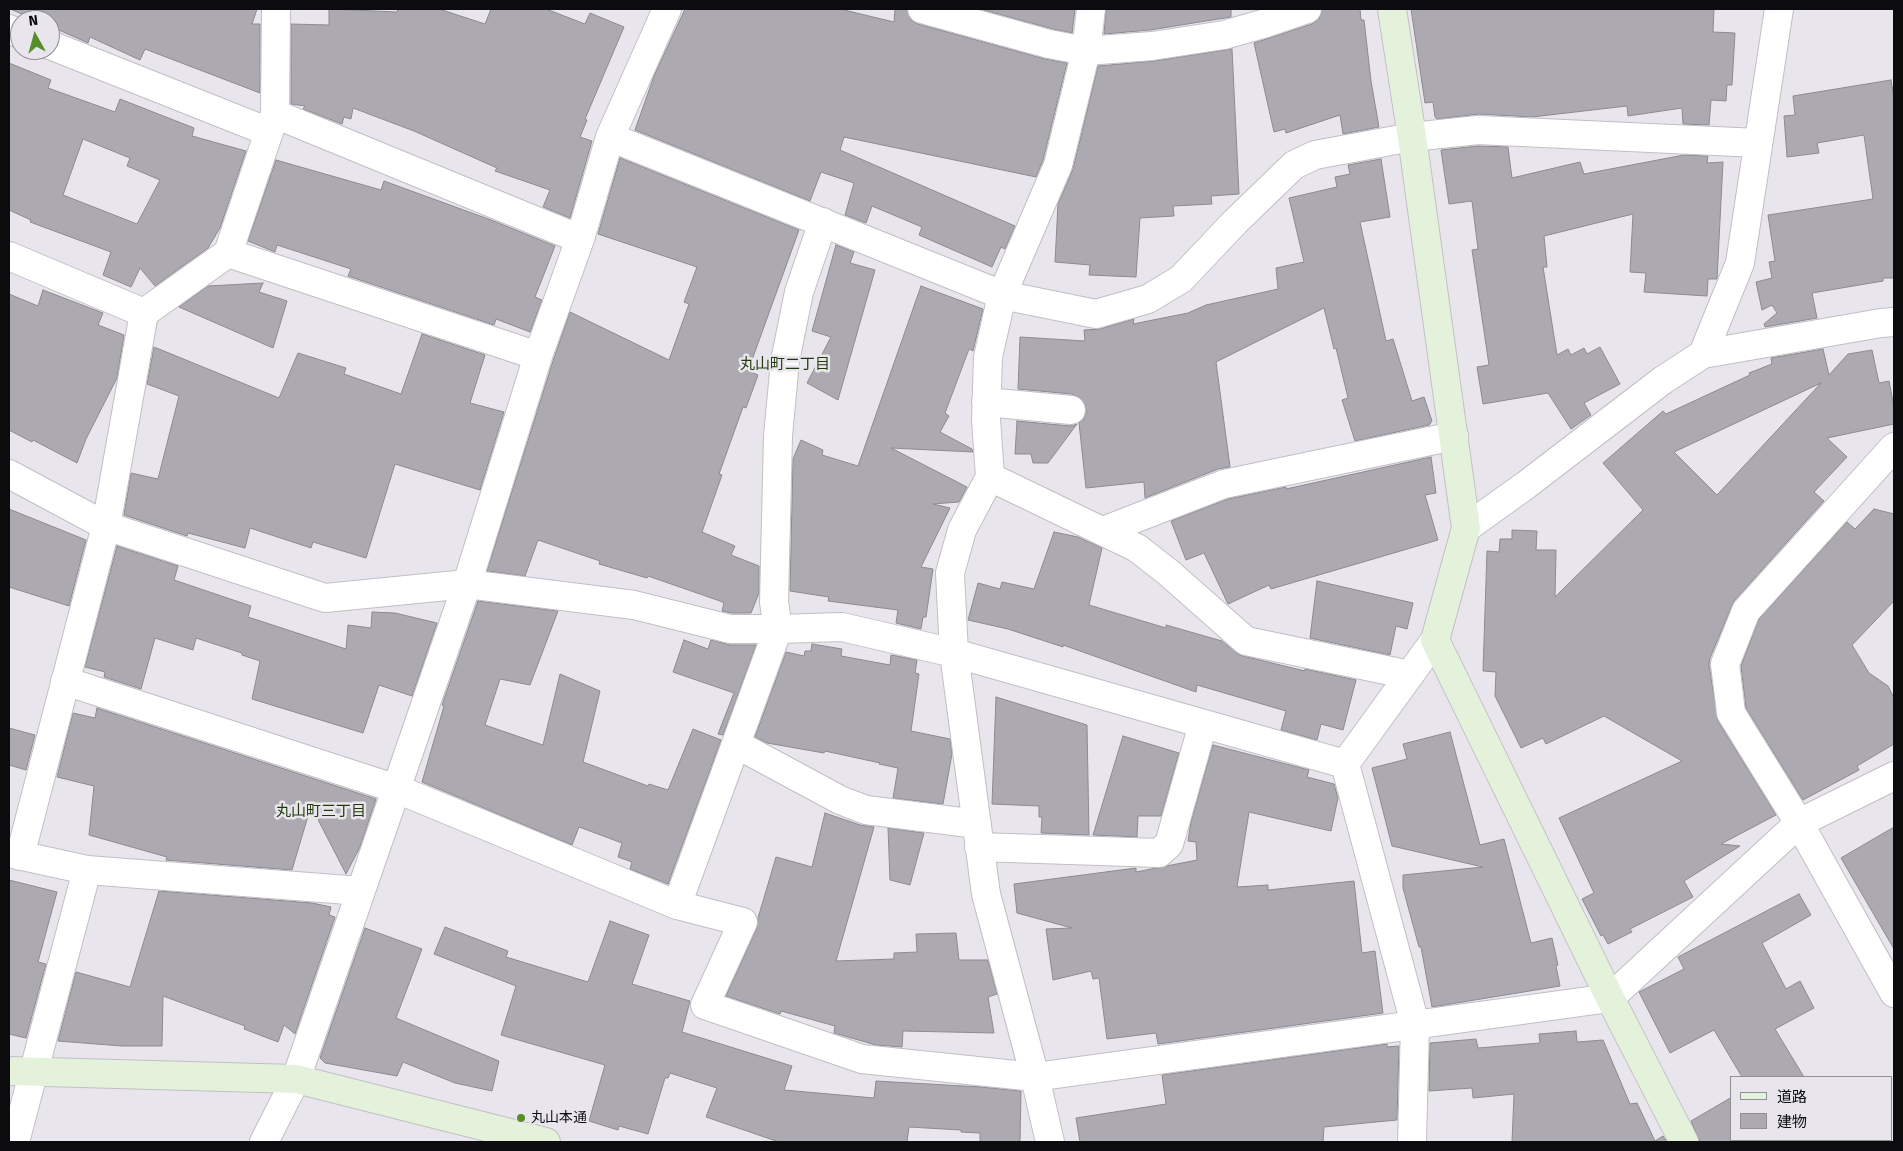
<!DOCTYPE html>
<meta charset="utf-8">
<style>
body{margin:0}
#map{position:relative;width:1903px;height:1151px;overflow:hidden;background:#e8e6ec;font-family:"Fira Sans","Noto Sans JP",sans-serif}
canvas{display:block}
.frame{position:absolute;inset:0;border:10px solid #0c0c0e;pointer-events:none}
.legend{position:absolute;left:1730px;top:1076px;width:162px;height:65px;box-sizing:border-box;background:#e8e6ec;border:1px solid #908f93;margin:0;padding:6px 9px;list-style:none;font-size:15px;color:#0c0c0e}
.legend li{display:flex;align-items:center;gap:10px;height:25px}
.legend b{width:25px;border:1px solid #908f93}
.north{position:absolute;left:10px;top:10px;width:50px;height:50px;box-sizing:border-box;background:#e8e6ec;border:1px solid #908f93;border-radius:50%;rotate:353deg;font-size:14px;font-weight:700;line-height:20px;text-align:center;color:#0c0c0e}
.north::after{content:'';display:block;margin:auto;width:18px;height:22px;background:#578e29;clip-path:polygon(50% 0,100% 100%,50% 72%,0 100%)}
</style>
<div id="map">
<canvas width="1903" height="1151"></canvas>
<div class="frame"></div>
<ul class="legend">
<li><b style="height:6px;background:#e4f2dc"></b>道路</li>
<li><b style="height:14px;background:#acaab0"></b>建物</li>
</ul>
<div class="north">N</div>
</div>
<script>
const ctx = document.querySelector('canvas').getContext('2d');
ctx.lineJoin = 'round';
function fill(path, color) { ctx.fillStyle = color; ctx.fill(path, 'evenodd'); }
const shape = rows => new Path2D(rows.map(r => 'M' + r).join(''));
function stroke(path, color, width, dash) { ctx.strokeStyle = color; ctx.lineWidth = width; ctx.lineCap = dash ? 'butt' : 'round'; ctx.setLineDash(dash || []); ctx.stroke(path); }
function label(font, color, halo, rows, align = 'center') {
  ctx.font = font + ' "Fira Sans","Noto Sans JP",sans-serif'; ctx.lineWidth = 5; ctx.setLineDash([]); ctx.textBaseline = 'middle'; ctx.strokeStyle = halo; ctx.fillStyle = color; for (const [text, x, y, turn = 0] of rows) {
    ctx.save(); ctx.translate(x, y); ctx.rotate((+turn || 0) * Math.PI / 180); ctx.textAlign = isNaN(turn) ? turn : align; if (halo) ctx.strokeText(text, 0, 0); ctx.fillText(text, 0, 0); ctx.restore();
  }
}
const building = shape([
 [10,9,257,9,252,24,260,24,260,93,145,49,140,60,90,37,88,43,50,26,50,20,36,20,10,9],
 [329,9,397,12,398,9,439,9,485,24,491,9,546,9,585,24,590,13,624,27,585,119,587,120,580,137,592,141,570,218,543,207,550,190,495,171,497,168,414,131,353,108,351,119,344,117,342,124,303,109,305,106,291,104,291,24,329,25,329,9],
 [685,9,840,9,894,22,895,9,907,9,911,20,918,24,1045,59,1067,63,1043,160,1036,177,844,137,840,150,1015,226,1005,249,1001,247,992,267,919,235,922,227,872,206,866,223,845,215,854,183,821,172,810,201,635,130,654,76,685,9],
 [980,9,1075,9,1072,33,1053,29,980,9],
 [1106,9,1231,9,1231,17,1150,30,1104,34,1106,9],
 [1322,9,1360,9,1361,20,1364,20,1371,81,1379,127,1343,134,1340,115,1286,133,1285,129,1274,132,1254,43,1312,24,1319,19,1322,9],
 [1411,9,1714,9,1713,32,1735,33,1732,85,1727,85,1726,101,1711,100,1709,125,1683,124,1682,108,1628,116,1627,106,1532,117,1479,114,1437,119,1435,117,1433,102,1425,103,1411,9],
 [1232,49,1239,194,1211,196,1212,204,1173,206,1174,216,1140,218,1136,277,1089,275,1090,265,1055,262,1058,204,1073,169,1098,66,1154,61,1232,49],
 [9,63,51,80,48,88,115,112,120,99,194,128,192,136,246,151,220,228,208,248,155,286,140,268,131,287,103,275,111,252,30,222,31,220,9,210,9,63],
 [83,139,130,158,127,166,160,180,137,224,63,195,83,139],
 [1891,80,1894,98,1894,278,1883,278,1883,281,1812,293,1817,318,1765,327,1764,324,1777,313,1772,305,1762,310,1756,282,1772,278,1769,262,1775,261,1768,215,1873,199,1864,135,1817,143,1819,153,1787,157,1784,116,1795,115,1793,96,1891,80],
 [1478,146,1508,147,1512,178,1580,162,1584,174,1684,155,1708,156,1707,163,1723,162,1717,279,1708,279,1707,296,1644,292,1646,273,1630,272,1633,214,1544,236,1547,267,1543,267,1557,355,1568,349,1571,355,1584,348,1587,354,1600,347,1620,384,1584,403,1591,415,1571,429,1548,393,1483,404,1477,367,1489,365,1472,250,1478,249,1472,201,1449,204,1441,150,1478,146],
 [620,158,799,230,748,371,758,375,746,408,743,407,719,474,722,475,702,532,735,546,731,555,759,566,759,593,751,613,732,613,722,611,724,603,720,601,648,576,647,578,599,564,600,561,538,540,525,576,487,571,553,361,570,312,669,360,689,304,684,302,697,267,598,234,620,158],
 [1381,159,1390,217,1360,222,1386,341,1393,339,1412,401,1424,397,1432,421,1429,425,1355,441,1342,400,1348,398,1336,348,1334,349,1324,308,1216,362,1230,467,1218,469,1145,498,1144,482,1086,488,1079,423,1084,419,1086,412,1085,404,1080,398,1072,394,1018,389,1020,337,1085,341,1084,330,1100,329,1134,319,1133,324,1188,313,1206,305,1278,289,1276,268,1304,262,1289,198,1337,187,1335,177,1350,174,1348,165,1381,159],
 [276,160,381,190,384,181,491,220,555,246,535,297,542,300,530,332,496,319,494,325,348,276,351,269,277,245,275,252,248,241,276,160],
 [836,245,854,252,850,263,875,270,838,400,807,383,831,337,812,331,836,245],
 [263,283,259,292,287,301,273,348,179,307,208,286,263,283],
 [921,286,983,309,973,351,969,349,945,413,949,416,940,432,972,449,973,452,891,448,967,487,959,502,933,504,950,508,921,567,933,569,926,617,923,617,921,629,896,623,898,610,828,601,829,597,790,591,793,459,801,440,823,450,822,455,858,466,921,286],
 [43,290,103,313,98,325,124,335,117,378,86,439,77,463,33,440,32,442,9,430,9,294,38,306,43,290],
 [422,334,485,355,470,403,504,412,480,490,395,464,366,558,313,542,311,548,250,528,245,548,188,533,187,536,124,515,131,473,158,479,179,396,147,384,154,347,279,398,298,353,346,368,344,374,401,394,422,334],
 [1823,349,1829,375,1848,354,1872,350,1879,383,1889,381,1894,407,1894,424,1827,438,1847,457,1814,492,1824,501,1734,601,1710,658,1709,665,1718,721,1776,815,1721,844,1740,846,1684,881,1693,897,1630,929,1632,932,1608,944,1603,935,1601,936,1582,899,1594,893,1559,818,1682,761,1604,716,1546,744,1543,738,1521,748,1495,696,1496,672,1483,671,1487,551,1499,552,1500,539,1512,539,1512,530,1537,531,1536,550,1556,550,1555,597,1643,510,1603,463,1663,411,1666,414,1750,375,1749,373,1772,364,1771,358,1823,349],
 [1821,383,1717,495,1674,452,1821,383],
 [1017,421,1070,426,1077,424,1048,463,1033,463,1031,454,1015,454,1017,421],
 [1431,457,1436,493,1425,495,1438,540,1271,589,1269,585,1228,604,1204,553,1186,560,1171,521,1228,499,1286,487,1286,489,1431,457],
 [9,509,86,540,69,606,9,587,9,509],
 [1874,509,1894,514,1894,601,1852,645,1869,673,1888,686,1894,698,1894,744,1857,766,1859,770,1803,800,1746,708,1741,666,1759,619,1847,522,1855,529,1874,509],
 [1054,532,1078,537,1102,548,1089,605,1166,628,1166,625,1222,641,1236,653,1243,656,1305,671,1305,669,1356,680,1343,730,1321,724,1317,740,1281,730,1286,711,1197,685,1196,692,1063,645,1063,647,1008,629,968,620,978,583,1000,589,1002,582,1034,589,1054,532],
 [117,546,178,566,174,580,251,606,248,617,346,649,348,625,371,628,372,612,395,613,437,623,412,696,379,685,363,733,252,699,260,661,242,655,242,653,196,638,193,650,155,638,141,689,104,677,105,672,85,667,117,546],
 [1317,581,1413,603,1407,629,1396,626,1390,655,1310,638,1317,581],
 [478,601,558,611,530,685,500,679,485,725,543,745,560,674,600,691,583,762,648,786,649,784,668,790,693,729,721,740,668,884,630,869,632,862,618,857,622,843,579,827,572,845,422,782,444,706,442,705,478,601],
 [684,640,708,649,711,640,730,645,756,645,723,735,718,734,734,693,673,672,684,640],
 [812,644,842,649,841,656,890,665,891,655,917,660,915,673,919,674,911,731,950,739,952,754,943,804,893,798,898,768,879,764,880,763,825,751,824,753,767,743,755,737,786,652,804,656,805,651,811,651,812,644],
 [996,697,1087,725,1089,835,1041,833,1042,817,1039,817,1039,806,992,804,996,697],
 [97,708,376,799,360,847,346,874,311,806,292,870,166,860,167,857,89,835,94,786,57,777,73,713,95,718,97,708],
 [9,728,35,735,26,770,9,765,9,728],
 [1450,732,1480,845,1504,839,1531,943,1552,938,1558,965,1556,966,1560,986,1432,1007,1421,947,1419,947,1403,888,1403,875,1483,867,1392,846,1372,768,1407,759,1403,744,1450,732],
 [1123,736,1179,753,1161,816,1138,816,1137,837,1093,835,1123,736],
 [1213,745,1309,770,1307,777,1334,784,1338,798,1331,831,1249,812,1237,887,1268,885,1268,890,1354,881,1362,953,1375,951,1383,1013,1158,1044,1156,1033,1107,1039,1099,978,1093,979,1091,971,1053,980,1046,929,1072,928,1017,913,1014,884,1136,868,1136,872,1197,860,1196,842,1188,841,1191,822,1213,745],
 [825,813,860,825,874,827,836,961,894,959,894,953,917,952,916,934,956,933,959,960,988,960,997,994,988,997,994,1033,903,1031,902,1047,876,1045,834,1033,835,1026,781,1011,780,1014,726,996,757,928,758,918,776,857,812,867,825,813],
 [1894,827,1894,949,1841,858,1894,827],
 [888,828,924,833,910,885,890,880,888,828],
 [9,880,57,892,38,962,46,964,26,1038,9,1034,9,880],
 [159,891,312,903,331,907,329,915,335,917,295,1034,284,1025,278,1042,244,1029,245,1026,163,996,162,1046,122,1046,58,1041,76,972,130,987,159,891],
 [1799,894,1811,915,1762,943,1786,989,1800,981,1814,1008,1775,1029,1804,1077,1742,1077,1714,1030,1670,1053,1639,992,1684,969,1678,957,1799,894],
 [610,921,649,935,632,984,690,1001,682,1032,792,1066,784,1090,874,1098,876,1081,981,1087,1021,1091,1020,1142,980,1142,980,1133,961,1132,961,1130,909,1127,907,1142,779,1142,706,1117,717,1088,670,1073,668,1078,665,1078,648,1134,619,1126,618,1130,589,1121,605,1065,501,1035,516,986,434,954,445,927,508,951,506,957,588,982,610,921],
 [365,928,422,949,396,1018,499,1061,492,1091,455,1083,403,1062,397,1076,325,1063,320,1058,365,928],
 [1576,1031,1577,1042,1603,1040,1630,1104,1637,1103,1655,1141,1663,1136,1667,1142,1512,1142,1514,1094,1473,1098,1472,1088,1429,1091,1430,1043,1476,1039,1478,1048,1540,1043,1539,1034,1576,1031],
 [1387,1044,1387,1047,1399,1046,1397,1120,1324,1127,1323,1142,1080,1142,1076,1118,1166,1104,1162,1075,1387,1044],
 [1732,1097,1732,1142,1700,1142,1691,1121,1732,1097]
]);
fill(building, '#acaab0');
stroke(building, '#8c8a90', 1);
const street = shape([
 [922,9,1049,44,1086,51,1152,46,1224,35,1266,23,1307,9],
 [9,29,20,34],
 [50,45,269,132],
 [275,114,580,239],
 [610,137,1002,295,1096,314,1148,299,1181,279,1235,222,1294,165,1315,155,1412,137,1478,130,1758,143],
 [228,253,538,356],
 [9,256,144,313],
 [1703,354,1881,323,1894,322],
 [986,402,1071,410],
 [1894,447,1746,611,1725,664,1731,713,1799,823,1894,993],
 [9,474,106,526,325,598,467,584,634,605,730,629,778,629,842,627,954,653,1345,764],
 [990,477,1137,548,1169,573,1246,641,1410,675],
 [1466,528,1526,485,1663,380,1703,354,1740,263,1779,9],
 [1103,531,1224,484,1454,436],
 [65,681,397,789,677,905,743,922,705,1005,862,1059,1035,1077,1610,998,1799,823,1894,776],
 [736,744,840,800,866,810,977,824],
 [979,847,1159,853,1169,844,1203,724],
 [9,853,87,870,361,891],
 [20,856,106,526,144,313,228,253,275,114,276,9],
 [677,905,778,629,774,602,778,436,785,361,799,292,823,222],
 [15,1142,87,870],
 [264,1142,296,1079,467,584,538,356,580,239,610,137,667,9],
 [1050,1142,1035,1077,986,894,954,653,950,573,962,530,990,477,986,419,988,357,1002,295,1058,165,1086,51,1091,9],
 [1412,1142,1415,1024,1345,764,1435,640]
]);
const secondary = shape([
 [1392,9,1412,137,1466,528,1435,640,1610,998,1684,1142],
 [9,1071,296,1079,546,1142]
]);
stroke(street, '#c1bfc5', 30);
stroke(secondary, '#c1bfc5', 30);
stroke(street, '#fff', 28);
stroke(secondary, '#e4f2dc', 28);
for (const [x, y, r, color] of [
 [521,1118,5,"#578e29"]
]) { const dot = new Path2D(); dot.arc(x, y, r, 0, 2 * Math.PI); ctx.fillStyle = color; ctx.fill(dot); stroke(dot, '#e8e6ec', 2); }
label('14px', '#0c0c0e', '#e8e6ec', [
 ["丸山本通",531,1118]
], 'left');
label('15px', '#1f3908', '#e8e6ec', [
 ["丸山町二丁目",785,365],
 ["丸山町三丁目",321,812]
]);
</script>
